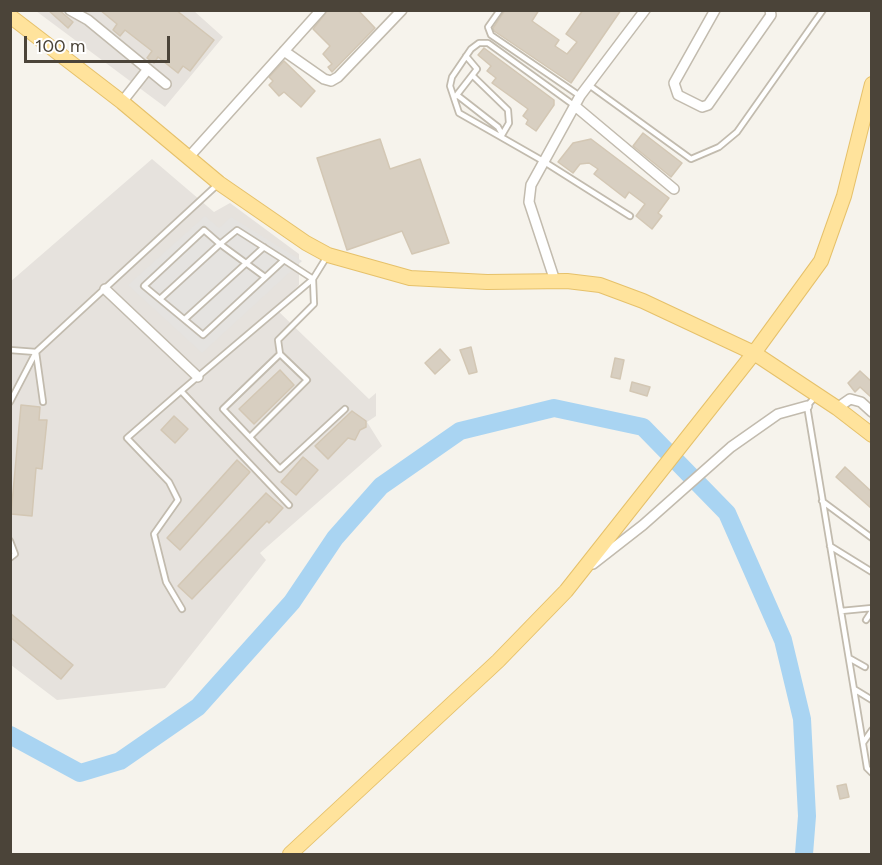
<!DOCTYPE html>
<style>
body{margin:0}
#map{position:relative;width:882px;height:865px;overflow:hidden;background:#f6f3ec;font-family:Figtree,sans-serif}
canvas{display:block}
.frame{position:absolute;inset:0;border:12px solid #4b4439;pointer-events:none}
.scale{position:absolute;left:24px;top:36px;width:146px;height:27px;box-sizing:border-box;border:3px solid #4b4439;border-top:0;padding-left:8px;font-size:18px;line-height:21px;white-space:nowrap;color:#4b4439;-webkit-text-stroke:4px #fff;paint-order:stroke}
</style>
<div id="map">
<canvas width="882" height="865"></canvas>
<div class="frame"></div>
<div class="scale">100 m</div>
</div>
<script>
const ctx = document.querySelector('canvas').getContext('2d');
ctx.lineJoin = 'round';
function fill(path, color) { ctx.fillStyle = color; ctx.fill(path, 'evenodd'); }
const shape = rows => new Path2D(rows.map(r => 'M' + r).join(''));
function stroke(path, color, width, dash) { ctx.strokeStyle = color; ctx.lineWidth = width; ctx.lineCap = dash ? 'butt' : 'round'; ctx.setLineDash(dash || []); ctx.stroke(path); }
fill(shape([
 [36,11,194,11,223,37,165,107],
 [152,159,214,212,230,203,299,254,299,285,276,309,369,399,376,393,376,416,367,422,382,446,260,553,266,560,165,688,57,700,11,665,10,282]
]), '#e6e2dd');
fill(shape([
 [205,216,219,228,231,217,302,261,202,353,128,285]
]), '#e5e3e0');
stroke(shape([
 [10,735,80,773,120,761,198,707,292,602,335,538,381,486,460,431,554,408,643,427,727,513,783,640,802,719,807,816,804,854]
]), '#a9d4f2', 18);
const building = shape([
 [48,10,59,10,73,22,68,28,48,10],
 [100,10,176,10,214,40,190,71,183,66,178,73,158,57,154,63,147,58,152,51,125,30,120,36,113,30,117,24,100,10],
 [328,10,358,10,375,28,332,72,328,67,332,64,323,54,330,46,313,29,328,10],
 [505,10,539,10,532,21,559,40,555,46,567,54,577,42,566,34,583,10,621,10,571,83,494,31,493,28,505,10],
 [484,48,554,100,554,105,536,131,526,124,528,120,523,116,528,109,492,83,496,78,487,71,491,66,478,55,484,48],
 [284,61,315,91,301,107,284,92,279,96,269,85,273,81,269,77,284,61],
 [643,133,682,163,671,177,633,146,643,133],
 [380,139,390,169,420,159,449,243,412,254,402,231,347,250,317,158,380,139],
 [591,139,669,198,658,213,662,216,652,229,636,216,645,204,629,192,625,198,594,174,598,169,589,163,580,164,573,173,558,162,573,143,591,139],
 [471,347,477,372,469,374,460,350,471,347],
 [440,349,450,360,435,374,425,363,440,349],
 [615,358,624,360,620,379,611,377,615,358],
 [280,370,294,385,254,424,239,409,280,370],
 [860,371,872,382,872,398,860,387,855,392,848,383,860,371],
 [632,382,650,387,647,396,630,391,632,382],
 [21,405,40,407,39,420,47,420,42,469,36,468,32,516,11,514,21,405],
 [352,411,366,421,366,427,360,430,355,440,348,438,328,459,315,446,352,411],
 [174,416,188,429,175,443,161,430,174,416],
 [303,457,318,470,296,495,281,482,303,457],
 [237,460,250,472,180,550,167,538,237,460],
 [845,467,872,492,872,509,836,477,845,467],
 [266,493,283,508,269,523,267,521,192,599,178,586,266,493],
 [10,613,73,665,61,679,10,637,10,613],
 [846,784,849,797,840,799,837,786,846,784]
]);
fill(building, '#d8cfc1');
stroke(building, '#d3c7b4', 1.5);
const service = shape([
 [500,10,488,27,491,35,580,96],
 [473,76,508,110,509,123,502,135],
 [589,85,691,159,719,147,737,132,823,10],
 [457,95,498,127,502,134],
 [456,96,477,69,466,56],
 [575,106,488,43,479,43,471,49,452,77,450,86,459,113,543,161,630,216],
 [284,260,203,335,144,286,204,230,220,244,237,230,284,260,313,279,314,304,278,340,280,354,223,409,280,469,345,409],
 [160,299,220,244,265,277],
 [185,319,264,247],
 [10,350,36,352,10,402],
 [181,391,127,438,169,482,178,500,154,534,166,582,182,609],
 [815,397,807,406,867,768,872,773],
 [43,402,36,352,217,185],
 [250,437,307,380,280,354],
 [822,501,872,538],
 [289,505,181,391,313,279,326,258],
 [10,541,15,554,10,558],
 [830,546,872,572],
 [841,611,872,608],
 [866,620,872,611],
 [849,658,865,667],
 [854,689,872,700],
 [863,743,872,730]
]);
const minor = shape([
 [70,10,88,20,166,84],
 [715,10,674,83,678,95,702,107,708,105,771,15,770,10],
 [284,51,324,79,331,81,338,77,402,10],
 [122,102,148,69],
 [575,106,674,189],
 [188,158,321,10],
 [555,281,529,202,531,185,580,96,645,10],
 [105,289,198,377],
 [837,408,850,399,861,402,872,412],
 [593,564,643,525,731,447,778,414,807,406]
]);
const primary = shape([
 [10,16,122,102,219,183,306,243,328,255,410,278,487,282,567,281,600,285,643,301,754,353,837,408,872,435],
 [290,854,498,661,566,591,754,353,821,261,844,196,872,84]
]);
stroke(service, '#c2bbae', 8);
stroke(minor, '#c2bbae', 12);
stroke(primary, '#e6c16a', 16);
stroke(service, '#fff', 4.5);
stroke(minor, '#fff', 9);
stroke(primary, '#ffe39c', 14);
</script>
